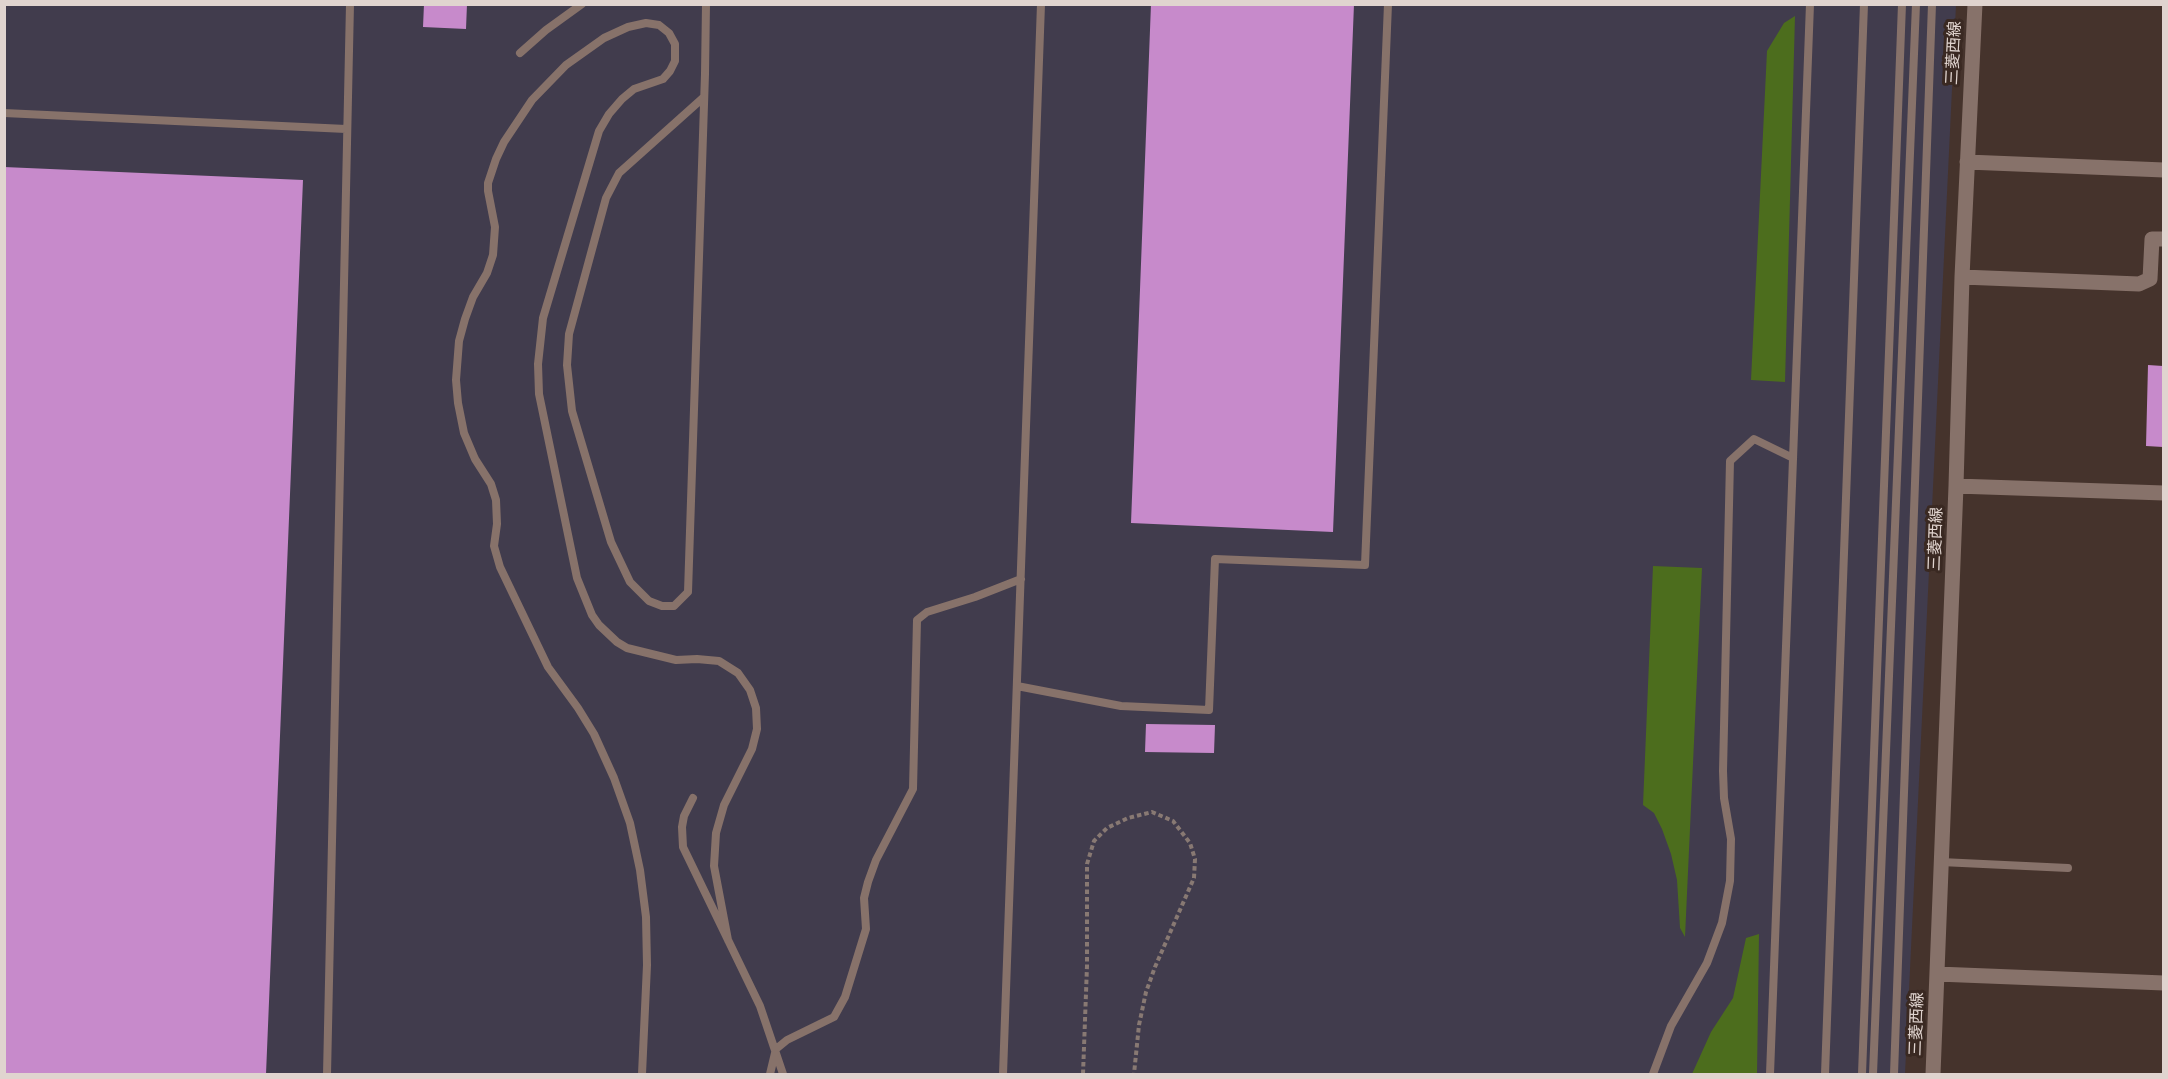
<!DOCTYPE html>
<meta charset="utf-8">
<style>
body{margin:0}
#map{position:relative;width:2168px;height:1079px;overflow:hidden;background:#45332c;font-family:"Fira Sans Condensed",sans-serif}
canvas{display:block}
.frame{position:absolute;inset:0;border:6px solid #e0d4cf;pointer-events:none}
</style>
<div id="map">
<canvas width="2168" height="1079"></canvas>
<div class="frame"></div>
</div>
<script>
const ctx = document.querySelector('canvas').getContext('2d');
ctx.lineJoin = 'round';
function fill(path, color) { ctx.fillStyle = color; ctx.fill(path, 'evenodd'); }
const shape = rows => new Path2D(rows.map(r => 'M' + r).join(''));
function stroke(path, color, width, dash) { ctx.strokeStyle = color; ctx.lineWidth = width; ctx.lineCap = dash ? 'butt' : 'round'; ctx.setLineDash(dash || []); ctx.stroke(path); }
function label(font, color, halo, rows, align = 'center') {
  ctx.font = font + ' "Fira Sans Condensed","Noto Sans JP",sans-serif'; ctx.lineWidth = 6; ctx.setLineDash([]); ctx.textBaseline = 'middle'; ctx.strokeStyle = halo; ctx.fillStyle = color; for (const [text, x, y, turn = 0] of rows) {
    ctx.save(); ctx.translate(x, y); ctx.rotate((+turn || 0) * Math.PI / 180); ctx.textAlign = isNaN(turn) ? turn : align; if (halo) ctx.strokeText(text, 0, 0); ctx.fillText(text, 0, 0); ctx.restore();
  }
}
fill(shape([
 [5,5,1956,5,1905,1074,5,1074]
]), '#413c4d');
fill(shape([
 [1795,16,1785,382,1751,380,1767,51,1784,23],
 [1653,566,1702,568,1685,937,1680,928,1677,880,1671,854,1662,829,1654,813,1643,805],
 [1759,934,1757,1074,1692,1074,1711,1032,1733,998,1746,938]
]), '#4c6d1d');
fill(shape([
 [424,4,467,4,466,29,423,27],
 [1151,4,1354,4,1333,532,1131,523],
 [4,167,303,180,266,1074,4,1074],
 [2148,365,2163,366,2163,447,2146,446],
 [1146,724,1215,725,1214,753,1145,752]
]), '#c78acb');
stroke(shape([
 [1083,1074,1087,966,1087,864,1094,841,1107,828,1128,818,1152,812,1173,821,1190,843,1195,859,1194,878,1155,967,1146,992,1139,1025,1134,1074]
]), '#887973', 4, [4.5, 3]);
stroke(shape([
 [520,53,546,30,582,4],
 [704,97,619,173,606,198,569,334,567,365,572,411,611,542,630,582,649,601,662,606,674,606,688,592,705,74,706,4],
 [4,113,346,129],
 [1017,686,1121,706,1209,710,1215,559,1365,565,1388,4],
 [693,798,684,816,682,827,683,847,760,1006,783,1074],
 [1941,862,2068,868],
 [327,1074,350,4],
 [642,1074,647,965,646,917,640,870,630,823,614,778,594,734,578,708,548,667,500,567,494,546,497,524,496,500,491,484,475,459,464,433,458,403,456,380,459,341,465,319,473,297,487,273,493,255,495,227,488,191,488,183,496,159,504,142,532,100,566,65,604,38,628,27,646,23,659,25,669,33,675,44,675,61,670,71,663,79,634,89,622,99,609,114,599,131,543,318,538,364,539,394,577,578,592,615,599,625,617,642,627,648,676,660,697,659,719,661,738,673,750,690,756,708,757,729,752,749,724,805,716,833,714,866,728,940],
 [770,1074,776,1049,787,1040,834,1017,845,997,866,929,864,898,868,882,876,860,913,789,917,620,927,612,975,597,1021,579],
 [1003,1074,1041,4],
 [1653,1074,1671,1026,1707,963,1722,923,1730,881,1731,839,1724,798,1723,771,1730,461,1754,439,1793,458],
 [1770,1074,1810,4],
 [1825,1074,1864,4],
 [1862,1074,1902,4],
 [1873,1074,1916,4],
 [1894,1074,1932,4]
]), '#87726a', 8);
stroke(shape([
 [1967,162,2164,170],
 [1962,277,2139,284,2150,279,2152,239,2164,239],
 [1956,486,2164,493],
 [1937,974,2164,983],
 [1933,1074,1956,486,1962,277,1975,4]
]), '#87726a', 15);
label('16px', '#e0d4cf', '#3a2922', [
 ["三菱西線",1954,53,-87],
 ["三菱西線",1936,539,-88],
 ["三菱西線",1917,1024,-88]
]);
</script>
